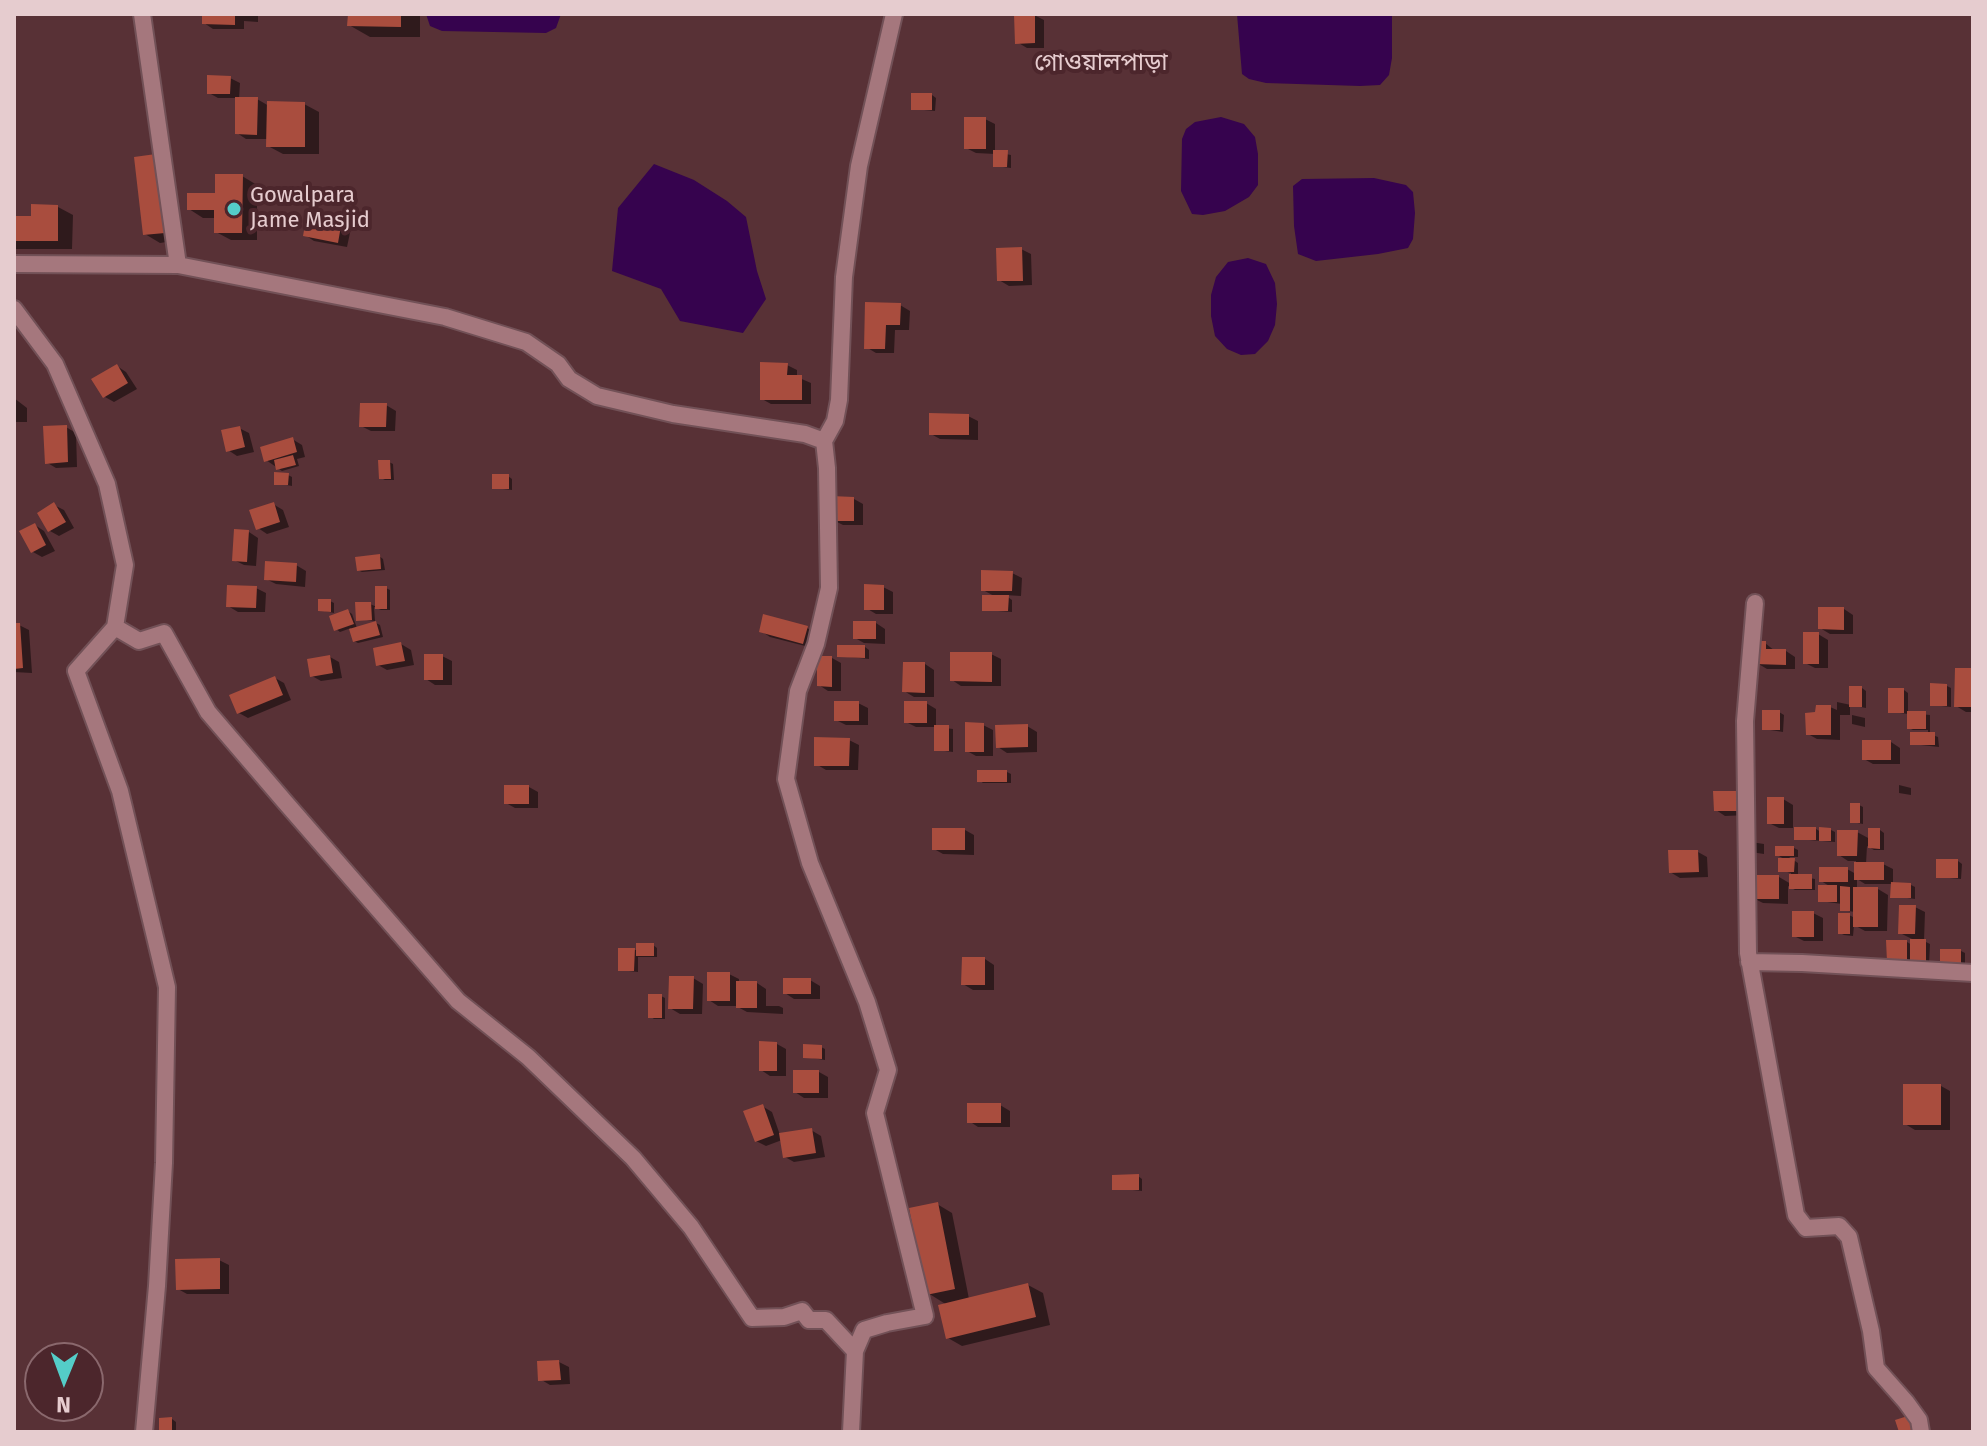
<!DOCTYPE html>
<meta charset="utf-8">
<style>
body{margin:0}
#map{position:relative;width:1987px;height:1446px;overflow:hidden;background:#583136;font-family:"Fira Sans",sans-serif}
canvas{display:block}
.frame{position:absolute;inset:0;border:16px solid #e6cccf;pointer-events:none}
.north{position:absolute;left:24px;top:1342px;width:80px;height:80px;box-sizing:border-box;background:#4c262c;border:2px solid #8a686d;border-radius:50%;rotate:181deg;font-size:22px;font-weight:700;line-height:32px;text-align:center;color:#e6cccf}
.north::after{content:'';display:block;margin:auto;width:28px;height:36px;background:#54cdc8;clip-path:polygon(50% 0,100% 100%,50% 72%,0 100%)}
</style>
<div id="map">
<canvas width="1987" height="1446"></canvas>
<div class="frame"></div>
<div class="north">N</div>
</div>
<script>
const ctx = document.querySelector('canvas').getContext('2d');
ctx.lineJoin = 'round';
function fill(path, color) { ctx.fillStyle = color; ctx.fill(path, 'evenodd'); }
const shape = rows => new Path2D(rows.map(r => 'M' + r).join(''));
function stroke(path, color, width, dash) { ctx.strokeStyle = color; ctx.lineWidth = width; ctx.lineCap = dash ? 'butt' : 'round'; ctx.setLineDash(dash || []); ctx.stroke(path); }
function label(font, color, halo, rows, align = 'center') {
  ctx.font = font + ' "Fira Sans","Noto Sans Bengali",sans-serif'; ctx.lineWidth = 8; ctx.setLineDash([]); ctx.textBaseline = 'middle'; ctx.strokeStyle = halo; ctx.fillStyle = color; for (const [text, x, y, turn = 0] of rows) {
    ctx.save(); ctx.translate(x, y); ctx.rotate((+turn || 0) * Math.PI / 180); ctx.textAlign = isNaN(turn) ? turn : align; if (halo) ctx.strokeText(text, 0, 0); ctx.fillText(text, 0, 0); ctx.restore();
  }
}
fill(shape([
 [426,14,561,14,556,28,546,33,442,31,430,26],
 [1237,14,1392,14,1392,58,1389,75,1380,85,1360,86,1266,83,1249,79,1242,74],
 [1221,117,1244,124,1255,137,1258,154,1258,185,1249,197,1225,211,1203,215,1192,214,1181,191,1182,139,1186,129,1195,122],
 [654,164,694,180,727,201,746,217,757,271,766,299,743,333,680,321,661,289,612,271,618,208],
 [1374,178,1406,185,1413,192,1415,213,1413,239,1408,248,1378,254,1316,261,1298,254,1294,226,1293,186,1302,179],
 [1248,258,1266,264,1275,283,1277,304,1275,325,1268,341,1255,354,1241,355,1227,349,1215,336,1211,316,1211,295,1216,277,1228,262]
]), '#36034e');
fill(shape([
 [204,14,258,14,258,22,244,21,244,29,213,29,204,23],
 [350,14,420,14,420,37,370,37,349,25],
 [1034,15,1044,20,1044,48,1027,48,1017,42],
 [230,78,240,83,239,99,257,99,269,106,304,104,319,112,319,154,283,154,268,146,268,139,246,139,237,133,237,98,218,98,209,93],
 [932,95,936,98,935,111,913,109],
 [14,110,16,112,16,146,14,146],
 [985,119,995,124,995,152,1011,155,1011,168,995,166,995,154,976,153,966,148],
 [136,159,179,240,160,243,145,234],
 [242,176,257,185,257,240,231,240,216,232,216,218,203,218,189,209,217,195],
 [58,207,73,215,72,249,14,249,14,218,32,218],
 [341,222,351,228,347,247,314,241,305,235],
 [1021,249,1031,254,1032,285,1009,286,999,280],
 [900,305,910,311,909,330,895,330,894,353,876,353,866,347],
 [787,365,797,370,797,377,811,383,811,404,771,404,762,399],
 [117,366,126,372,137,389,114,402,105,397],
 [14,398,27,408,27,422,14,422],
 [386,405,396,411,395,431,371,431,361,426],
 [968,416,978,421,978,440,940,439,931,434],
 [66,427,76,433,77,467,56,468,46,462],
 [239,428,249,433,254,452,237,456,228,450],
 [292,439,302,445,305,457,297,459,299,466,282,471,266,460],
 [389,462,393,464,394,480,385,480,381,478],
 [288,475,292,477,292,486,276,483],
 [508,476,512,479,512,490,494,488],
 [854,499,863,504,863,525,843,525,833,520],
 [273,504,283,510,289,527,267,534,258,528],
 [54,505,64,510,74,528,59,536,50,531],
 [35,525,44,531,55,551,42,557,33,552],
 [249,532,258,538,256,566,244,565,234,560],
 [379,556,383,559,385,570,362,572,358,570],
 [296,565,306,571,305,587,276,584,266,579],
 [1012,573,1022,578,1021,596,1005,595,1012,600,1012,612,984,610,996,597,983,590],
 [883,587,893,592,893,614,876,614,866,608],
 [256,588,266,593,265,612,238,612,228,606],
 [386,588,390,590,390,610,381,610,374,607,375,621,358,619,370,604,377,607],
 [330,601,334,603,334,613,320,610],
 [1844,609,1853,615,1853,634,1830,634,1820,628],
 [348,611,352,614,357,628,376,623,380,625,383,637,358,643,354,641,351,628,340,632,336,629],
 [876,623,885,629,885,644,864,643,855,638],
 [14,625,19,625,29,630,32,673,14,672],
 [807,628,817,633,813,648,770,637,761,631],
 [1818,634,1828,640,1828,668,1815,668,1805,663],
 [1765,643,1775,651,1786,651,1795,657,1795,669,1767,669,1757,663],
 [401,644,411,650,414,665,387,670,378,665],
 [865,647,869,650,869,659,839,656],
 [991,654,1001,659,1001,686,961,686,952,680],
 [442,656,452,661,452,685,435,685,426,679],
 [330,657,339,662,342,678,321,681,312,676],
 [832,658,841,663,841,691,828,691,819,685],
 [925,664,934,670,934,697,914,697,904,691],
 [1973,671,1973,712,1966,712,1956,706],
 [275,678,284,683,291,700,248,718,239,713],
 [1947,686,1951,688,1951,707,1932,705],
 [1862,688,1866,691,1866,708,1850,705,1850,715,1840,715,1840,740,1817,739,1808,734,1830,707,1837,710,1837,702,1851,705],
 [1904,690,1908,693,1908,713,1930,715,1930,734,1938,737,1939,747,1912,744,1928,734,1928,730,1913,730,1909,728,1909,714,1890,712],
 [858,703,868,708,868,725,846,725,836,720],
 [926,703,936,709,936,727,953,729,953,752,936,750,936,727,916,727,906,722],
 [1779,712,1784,715,1783,732,1764,729],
 [1852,715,1865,718,1865,727,1852,724],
 [983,725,993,730,993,756,976,756,967,751],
 [1027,726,1037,732,1037,752,1007,753,998,747],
 [849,740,859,745,858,770,826,770,816,764],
 [1891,742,1900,748,1900,764,1873,764,1864,759],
 [1007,772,1011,774,1011,783,983,783,979,780],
 [1899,785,1911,788,1911,795,1899,793],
 [529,787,538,792,538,808,515,808,506,803],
 [1747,798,1748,815,1725,816,1716,810],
 [1783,799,1793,805,1793,828,1779,828,1769,823],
 [1859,805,1863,807,1863,824,1852,822],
 [1816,829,1821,832,1831,830,1835,832,1835,842,1796,839],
 [965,830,974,835,974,855,943,854,934,849],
 [1880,830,1884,833,1884,850,1874,850,1867,846,1866,864,1883,864,1893,869,1893,884,1865,884,1857,879,1857,889,1878,889,1888,895,1887,931,1865,931,1854,925,1853,936,1844,935,1840,933,1849,915,1855,918,1855,912,1842,910,1842,904,1820,901,1831,887,1821,881,1847,869,1856,874,1856,861,1848,861,1839,855,1857,832,1870,839],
 [1751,842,1764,844,1764,854,1751,852],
 [1794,848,1798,850,1798,857,1789,857,1798,863,1798,876,1815,879,1815,890,1795,890,1788,886,1788,904,1763,903,1753,898,1779,877,1791,884,1791,873,1780,870,1786,860,1777,855],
 [1698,852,1707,857,1708,877,1680,878,1670,872],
 [1958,861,1962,864,1961,879,1938,877],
 [1911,885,1915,887,1915,899,1892,896],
 [1915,907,1925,912,1924,941,1930,944,1929,965,1898,966,1907,942,1912,945,1912,939,1900,933],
 [1813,913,1823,918,1823,941,1804,941,1794,936],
 [653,945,657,948,657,957,638,957,638,972,620,970,620,950,638,950],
 [1961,951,1965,953,1965,970,1946,970],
 [985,959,994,965,994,990,973,990,963,984],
 [729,974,739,979,739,983,757,983,766,989,766,1006,779,1006,783,1008,783,1014,747,1012,736,1006,718,1006,709,1000],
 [693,978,703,984,702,1014,680,1014,670,1008],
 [810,980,820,986,820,999,794,999,785,993],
 [661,996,665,998,665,1019,654,1019,650,1016],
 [777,1044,786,1049,786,1076,770,1076,761,1070],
 [821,1047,825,1049,825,1060,805,1057],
 [819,1072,828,1077,828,1098,804,1098,795,1092],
 [1941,1086,1950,1091,1950,1130,1915,1130,1905,1124],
 [1000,1105,1010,1111,1010,1127,978,1127,969,1121],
 [762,1106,772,1112,780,1135,811,1130,821,1136,825,1157,794,1162,785,1157,782,1140,766,1146,756,1141],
 [1138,1176,1142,1179,1142,1191,1114,1188],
 [937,1204,952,1213,969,1299,1028,1285,1043,1293,1050,1325,962,1346,948,1338,947,1305,928,1293],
 [219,1260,229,1265,229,1294,187,1294,178,1289],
 [559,1362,569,1367,570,1384,550,1385,540,1379],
 [172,1419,176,1422,176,1432,161,1432]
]), '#0007');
fill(shape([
 [202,14,235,14,235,25,202,24],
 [348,14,401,14,401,27,347,26],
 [1014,14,1035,14,1035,43,1015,44],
 [207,75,231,76,230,94,207,94],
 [911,93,932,93,932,110,911,110],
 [235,97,258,97,257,135,235,134],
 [267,101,305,102,305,147,266,147],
 [964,117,986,117,986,149,964,149],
 [993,150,1008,150,1007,167,993,167],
 [156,154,165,233,143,235,134,157],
 [215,174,243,174,242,233,214,233,214,210,187,210,187,193,215,193],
 [31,204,58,205,58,241,14,241,14,216,31,216],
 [307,214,342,220,338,243,303,236],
 [1022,247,1023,281,997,281,996,248],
 [865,302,901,303,900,325,886,325,885,349,864,349],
 [760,362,788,363,787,375,802,375,802,400,760,400],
 [117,364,128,383,103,398,91,379],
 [360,403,387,403,386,427,359,427],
 [929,413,969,414,969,435,929,435],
 [67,425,68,462,45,464,43,426],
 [240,426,245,447,226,452,221,430],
 [293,437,297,452,264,462,260,447],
 [293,455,296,465,276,470,274,460],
 [378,460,390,460,391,479,379,479],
 [274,472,289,473,288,485,274,485],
 [492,474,509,474,509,489,492,489],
 [831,496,854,497,854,521,831,521],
 [54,502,66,522,48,532,37,513],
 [274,502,280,522,256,530,249,510],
 [35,523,46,545,31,553,19,531],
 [234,529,249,530,247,562,232,561],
 [380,554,381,569,357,571,355,557],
 [265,561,297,563,296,582,264,580],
 [981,570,1013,571,1012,591,981,591],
 [864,584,884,585,884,610,864,610],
 [227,585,257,586,256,608,226,607],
 [375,586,387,586,387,609,375,609],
 [982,595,1009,595,1008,611,982,611],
 [318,599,331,599,331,612,318,611],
 [355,602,371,602,372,620,356,621],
 [1818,607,1844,607,1844,630,1818,629],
 [348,609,354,624,334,631,329,616],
 [763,614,808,626,803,644,759,632],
 [376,621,380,635,353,642,349,629],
 [853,621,876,621,876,639,853,639],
 [14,623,20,623,23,668,14,669],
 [1803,632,1819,632,1819,664,1803,664],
 [1755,641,1766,641,1766,649,1786,649,1786,665,1755,664],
 [401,642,405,661,376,666,373,648],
 [837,645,865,645,865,658,837,657],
 [950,652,992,652,992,682,950,681],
 [424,654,443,654,443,680,424,680],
 [330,655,333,673,310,677,307,659],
 [817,656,832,656,832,687,817,686],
 [903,662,925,662,925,693,902,692],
 [1955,668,1973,668,1973,707,1954,707],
 [275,676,283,695,237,714,229,695],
 [1930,683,1947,684,1947,706,1930,706],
 [1849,686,1862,686,1862,707,1849,707],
 [1888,688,1904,688,1904,713,1888,713],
 [834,701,859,701,859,721,834,721],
 [904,701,927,701,927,723,904,723],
 [1816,705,1831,705,1831,735,1806,735,1805,713,1815,712],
 [1762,710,1780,710,1780,730,1762,730],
 [1907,711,1926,711,1926,729,1907,729],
 [965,722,984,723,984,752,965,752],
 [1028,724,1028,747,996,748,995,725],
 [934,725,949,725,949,751,934,751],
 [1910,732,1935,732,1935,745,1910,745],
 [814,737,850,738,849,766,814,766],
 [1862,740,1891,740,1891,760,1862,760],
 [977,770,1007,770,1007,782,977,782],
 [504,785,529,785,529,804,504,804],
 [1713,791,1738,791,1739,811,1714,811],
 [1767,797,1784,797,1784,824,1767,824],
 [1850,803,1860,803,1860,823,1850,823],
 [1794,827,1816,827,1816,840,1794,840],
 [1819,827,1831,828,1831,841,1819,841],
 [932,828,965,828,965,850,932,850],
 [1868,828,1880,828,1880,849,1868,848],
 [1837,830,1858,830,1857,856,1837,856],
 [1775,846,1794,846,1794,856,1775,856],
 [1668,850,1698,850,1699,872,1669,873],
 [1778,858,1795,858,1794,872,1778,872],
 [1936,859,1958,859,1958,878,1936,878],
 [1854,862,1884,862,1884,880,1854,880],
 [1819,867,1848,867,1848,882,1819,882],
 [1789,874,1812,874,1812,889,1789,889],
 [1751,875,1779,875,1779,899,1751,899],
 [1891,882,1911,883,1911,898,1890,898],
 [1818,885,1837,885,1837,902,1818,902],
 [1840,886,1850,887,1850,911,1840,911],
 [1853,887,1878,887,1878,927,1853,927],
 [1899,905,1916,905,1915,934,1898,934],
 [1792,911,1814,911,1814,937,1792,937],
 [1838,913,1850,913,1850,934,1838,934],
 [1910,939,1926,939,1926,964,1910,964],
 [1886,940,1907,940,1907,962,1887,962],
 [636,943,654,943,654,956,636,956],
 [618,948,635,948,634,971,618,971],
 [1940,949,1961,949,1961,968,1940,968],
 [962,957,985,957,985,985,961,985],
 [707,972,730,972,730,1001,707,1001],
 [669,976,694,976,693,1009,668,1009],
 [783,978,811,978,811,994,783,994],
 [736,981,757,981,757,1008,736,1008],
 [648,994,662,994,662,1018,648,1018],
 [759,1041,777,1042,777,1071,759,1071],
 [803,1044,822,1045,822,1059,803,1058],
 [793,1070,819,1070,819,1093,793,1093],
 [1903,1084,1941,1084,1941,1125,1903,1125],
 [967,1103,1001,1103,1001,1123,967,1123],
 [763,1104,774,1135,755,1142,743,1111],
 [812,1128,816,1153,783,1158,779,1133],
 [1139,1174,1139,1190,1112,1190,1112,1175],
 [938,1202,955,1289,926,1295,909,1208],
 [220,1258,220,1289,176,1290,175,1259],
 [1028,1283,1036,1317,946,1339,938,1305],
 [559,1360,561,1380,538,1381,537,1361],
 [1911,1415,1916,1432,1899,1432,1895,1420],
 [172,1417,172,1432,159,1432,159,1418]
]), '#a94d3e');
const street = shape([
 [142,14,178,265],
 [14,264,178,265,445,317,526,342,558,364,569,379,597,396,673,414,805,434,824,441,827,468,829,588,816,644,798,691,786,779,810,863,867,1002,888,1070,875,1113,925,1316,887,1323,864,1330,855,1351,851,1432],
 [14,309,55,364,107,484,125,565,115,627,76,671,120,791,167,987,164,1163,157,1286,144,1432],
 [824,441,835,421,839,400,844,277,859,166,894,14],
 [1755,603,1745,721,1748,953,1796,1215,1806,1228,1839,1226,1849,1237,1871,1331,1876,1368,1906,1402,1919,1420,1921,1432],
 [115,627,139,641,164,633,208,712,285,802,458,1001,528,1057,633,1158,691,1227,752,1318,784,1317,802,1311,809,1320,826,1320,855,1351],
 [1749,962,1802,963,1973,973]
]);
stroke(street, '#725157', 20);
stroke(street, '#a5777d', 16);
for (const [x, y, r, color] of [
 [234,209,8,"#54cdc8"]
]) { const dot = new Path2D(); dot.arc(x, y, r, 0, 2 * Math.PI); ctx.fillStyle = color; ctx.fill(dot); stroke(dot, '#4c262c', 3); }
label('22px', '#e6cccf', '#4c262c', [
 ["Gowalpara",250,196],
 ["Jame Masjid",250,221]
], 'left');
label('24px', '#e6cccf', '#4c262c', [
 ["গোওয়ালপাড়া",1101,63]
]);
</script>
